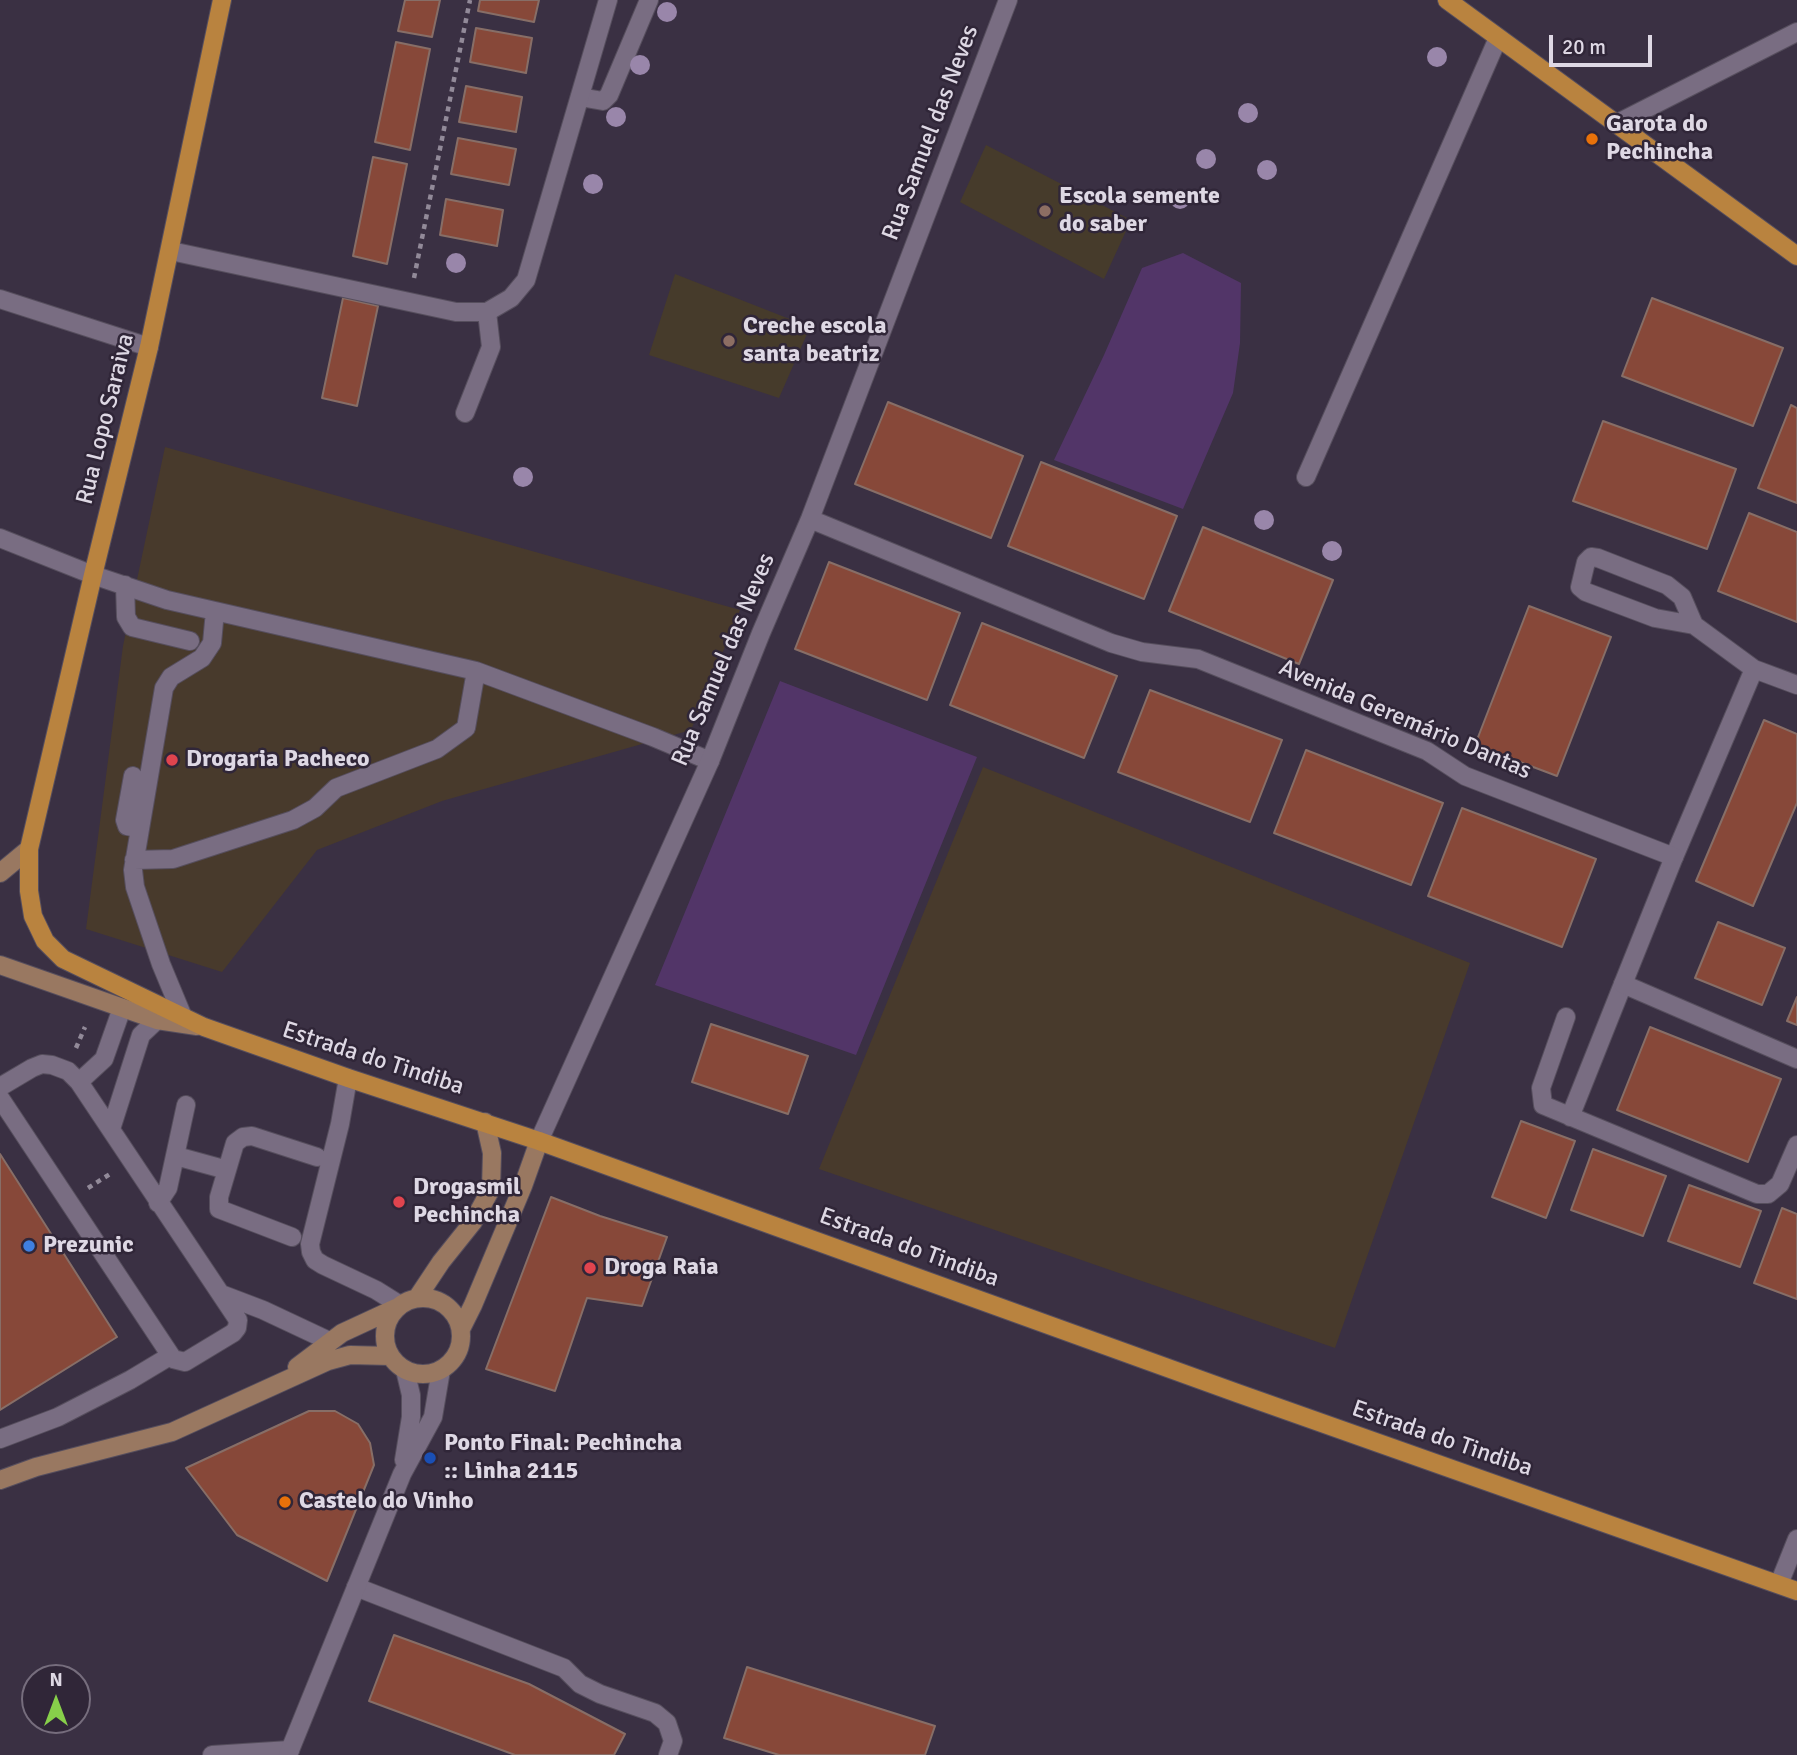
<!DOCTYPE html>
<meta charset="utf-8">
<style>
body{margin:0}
#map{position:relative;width:1797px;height:1755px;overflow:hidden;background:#3a3043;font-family:Signika,sans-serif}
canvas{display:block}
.north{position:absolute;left:21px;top:1664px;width:70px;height:70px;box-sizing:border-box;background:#302638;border:2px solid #766d7d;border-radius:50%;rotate:0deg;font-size:19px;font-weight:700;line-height:28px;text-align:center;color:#ded8e4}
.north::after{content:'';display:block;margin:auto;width:24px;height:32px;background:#87cf4a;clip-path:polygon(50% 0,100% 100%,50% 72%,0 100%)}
.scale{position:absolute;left:1549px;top:35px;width:103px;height:32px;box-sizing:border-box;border:4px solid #ded8e4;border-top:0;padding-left:9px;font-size:21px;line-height:24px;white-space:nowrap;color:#ded8e4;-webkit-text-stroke:5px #302638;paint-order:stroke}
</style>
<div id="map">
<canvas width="1797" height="1755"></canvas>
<div class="north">N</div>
<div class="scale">20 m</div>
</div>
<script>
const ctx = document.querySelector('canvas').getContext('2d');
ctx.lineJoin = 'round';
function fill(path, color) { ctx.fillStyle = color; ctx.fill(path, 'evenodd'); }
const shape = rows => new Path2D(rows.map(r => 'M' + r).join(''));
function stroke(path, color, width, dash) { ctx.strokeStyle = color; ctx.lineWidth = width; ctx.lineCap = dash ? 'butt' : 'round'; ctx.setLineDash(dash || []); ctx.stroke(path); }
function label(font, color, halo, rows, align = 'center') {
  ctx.font = font + ' Signika,sans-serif'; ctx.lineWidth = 5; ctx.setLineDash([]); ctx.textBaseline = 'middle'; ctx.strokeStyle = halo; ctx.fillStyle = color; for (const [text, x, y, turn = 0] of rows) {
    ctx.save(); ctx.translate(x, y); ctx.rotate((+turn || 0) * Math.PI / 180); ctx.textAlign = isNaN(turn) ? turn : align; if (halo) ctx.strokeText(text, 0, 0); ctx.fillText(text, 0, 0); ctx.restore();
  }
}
fill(shape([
 [165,447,740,610,691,730,442,801,317,850,222,972,86,929,123,646],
 [983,767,1470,963,1335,1348,819,1169]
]), '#483a2c');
fill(shape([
 [986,145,1131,220,1104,279,960,202],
 [675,274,810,327,779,398,649,355]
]), '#463b2b');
fill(shape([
 [1183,253,1241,283,1240,343,1233,393,1183,509,1054,460,1104,355,1142,268],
 [780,681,977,757,856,1055,655,985]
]), '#523568');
const building = shape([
 [405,0,440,0,432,37,398,31,405,0],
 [480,0,539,0,534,22,478,11,480,0],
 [476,28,532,38,526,73,470,62,476,28],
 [396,42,430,49,410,150,375,142,396,42],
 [466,86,522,97,516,132,459,122,466,86],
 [458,138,516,149,509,185,451,174,458,138],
 [373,157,407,164,387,264,353,256,373,157],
 [446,199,503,210,497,246,440,235,446,199],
 [343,298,378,306,357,406,322,398,343,298],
 [1652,298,1783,348,1753,426,1622,376,1652,298],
 [888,402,1023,456,991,538,855,484,888,402],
 [1791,405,1797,408,1797,503,1758,488,1791,405],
 [1603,421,1736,469,1707,549,1573,501,1603,421],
 [1041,462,1177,516,1144,599,1008,546,1041,462],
 [1749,513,1797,532,1797,622,1718,591,1749,513],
 [1203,527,1333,580,1299,664,1169,611,1203,527],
 [829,562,960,613,927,700,795,649,829,562],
 [1529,606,1611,637,1557,776,1475,745,1529,606],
 [982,623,1117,676,1084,758,950,705,982,623],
 [1150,690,1282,740,1250,822,1118,772,1150,690],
 [1764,720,1797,734,1797,803,1753,906,1696,881,1764,720],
 [1306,750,1443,803,1411,885,1274,833,1306,750],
 [1462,808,1596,859,1562,947,1428,896,1462,808],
 [1718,922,1785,948,1762,1005,1695,978,1718,922],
 [1797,997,1797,1025,1787,1021,1797,997],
 [711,1024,808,1056,788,1114,692,1082,711,1024],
 [1650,1027,1781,1079,1748,1162,1617,1110,1650,1027],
 [1521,1121,1575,1141,1546,1218,1492,1197,1521,1121],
 [1593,1149,1666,1176,1643,1236,1571,1210,1593,1149],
 [0,1154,117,1337,0,1410,0,1154],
 [1689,1185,1761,1211,1740,1267,1668,1241,1689,1185],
 [551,1197,600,1216,667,1237,642,1306,587,1298,555,1391,486,1369,551,1197],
 [1782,1208,1797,1214,1797,1299,1754,1283,1782,1208],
 [309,1411,335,1411,358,1424,370,1443,374,1465,327,1581,237,1535,186,1468,309,1411],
 [394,1635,529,1684,625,1734,614,1755,515,1755,369,1701,394,1635],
 [747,1667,935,1726,925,1755,779,1755,724,1738,747,1667]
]);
fill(building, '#874839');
stroke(building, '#876e67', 2);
const lane = shape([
 [580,97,603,101,609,95,649,0],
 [0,299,149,347],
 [465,413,491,347,487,312],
 [0,538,93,575,167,600,476,671,653,737,710,761],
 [125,585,126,617,132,627,190,641],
 [1694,625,1655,618,1586,592,1580,587,1586,562,1591,557,1598,558,1667,585,1682,597,1694,625,1754,669,1797,685],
 [133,776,125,820,127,826,139,828],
 [1674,857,1754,669],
 [134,860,173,859,293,820,315,808,336,788,437,749,466,728,476,671],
 [183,1017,161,964,135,887,133,870,164,688,171,677,202,658,212,643,215,611],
 [1566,1017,1541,1088,1543,1105,1757,1194,1768,1194,1780,1184,1797,1145],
 [348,1078,340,1124,310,1244,311,1252,315,1260,323,1265,376,1290,400,1305],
 [0,1087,32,1068,42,1064,52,1065,68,1071,79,1082],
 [0,1098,173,1359,185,1362,233,1333,237,1328,238,1320,79,1082,104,1059,122,1008],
 [1570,1117,1623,984],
 [111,1129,141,1035,157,1020],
 [176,1156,227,1170],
 [158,1203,168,1188,186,1105],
 [292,1237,219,1209,219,1197,235,1143,243,1137,252,1136,317,1157],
 [221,1294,263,1310,329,1341],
 [0,1439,58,1417,130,1380,170,1356],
 [356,1587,564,1668,580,1684,600,1694,655,1713,667,1723,673,1741,668,1755],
 [212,1755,290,1750]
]);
const street = shape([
 [1616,124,1797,32],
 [171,251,456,312,487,312,511,298,526,280,608,0],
 [1306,477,1498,38],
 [810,519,1111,643,1142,652,1198,659,1427,751,1465,776,1674,857,1623,984,1797,1059],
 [539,1141,710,761,761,633,810,519,1008,0],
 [404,1460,411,1417,411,1395,405,1370],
 [1779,1584,1797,1539],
 [288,1755,402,1474,433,1417,441,1370]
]);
const secondary = shape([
 [0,873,29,849],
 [0,965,157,1020,197,1026],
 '385 1336a38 38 0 1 1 76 0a38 38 0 1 1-76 0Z',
 [417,1298,441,1262,473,1222,491,1189,492,1153,485,1122],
 [461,1329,473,1305,523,1186,539,1141],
 [297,1367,342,1333,396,1308],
 [0,1480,36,1467,172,1432,328,1361,350,1355,390,1356]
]);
const primary = shape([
 [222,0,149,347,93,575,29,849,29,891,33,916,45,941,63,959,204,1027,348,1078,539,1141,1237,1393,1797,1591],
 [1447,0,1797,256]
]);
stroke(lane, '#564e5d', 20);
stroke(street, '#564e5d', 20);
stroke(secondary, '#564e5d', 20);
stroke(primary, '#564e5d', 20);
stroke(shape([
 [414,278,470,0],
 [76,1048,85,1027],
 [88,1188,110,1174]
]), '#928a99', 4.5, [5, 5]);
stroke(lane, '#796d82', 18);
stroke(street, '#796d82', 18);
stroke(secondary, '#997861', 18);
stroke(primary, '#b9833f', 18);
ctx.fillStyle = '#9986aa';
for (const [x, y] of [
 [667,12],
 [1437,57],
 [640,65],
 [1248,113],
 [616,117],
 [1206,159],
 [1267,170],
 [593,184],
 [1180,199],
 [456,263],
 [523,477],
 [1264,520],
 [1332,551]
]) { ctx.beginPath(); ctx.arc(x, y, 10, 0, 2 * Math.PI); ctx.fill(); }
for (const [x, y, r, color] of [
 [1592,139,7,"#e8710a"],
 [1045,211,7,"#8d6e63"],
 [729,341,7,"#8d6e63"],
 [172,760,7,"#e0444e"],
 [399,1202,7,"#e0444e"],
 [29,1246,7,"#3f7fe0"],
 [590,1268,7,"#e0444e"],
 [430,1458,7,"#1a4fb4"],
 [285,1502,7,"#e8710a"]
]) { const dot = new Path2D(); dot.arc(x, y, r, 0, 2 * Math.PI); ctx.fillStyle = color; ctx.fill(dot); stroke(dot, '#302638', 2.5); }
label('bold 24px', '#ded8e4', '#302638', [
 ["Garota do",1606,125],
 ["Pechincha",1606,153],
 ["Escola semente",1059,197],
 ["do saber",1059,225],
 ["Creche escola",743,327],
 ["santa beatriz",743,355],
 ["Drogaria Pacheco",186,760],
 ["Drogasmil",413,1188],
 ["Pechincha",413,1216],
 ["Prezunic",43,1246],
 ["Droga Raia",604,1268],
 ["Ponto Final: Pechincha",444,1444],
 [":: Linha 2115",444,1472],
 ["Castelo do Vinho",299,1502]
], 'left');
label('24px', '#ded8e4', '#302638', [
 ["Rua Samuel das Neves",931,133,-69],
 ["Rua Lopo Saraiva",106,419,-76],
 ["Rua Samuel das Neves",724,660,-67],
 ["Avenida Geremário Dantas",1405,720,23],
 ["Estrada do Tindiba",373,1059,18],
 ["Estrada do Tindiba",909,1248,20],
 ["Estrada do Tindiba",1442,1439,19]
]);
</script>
